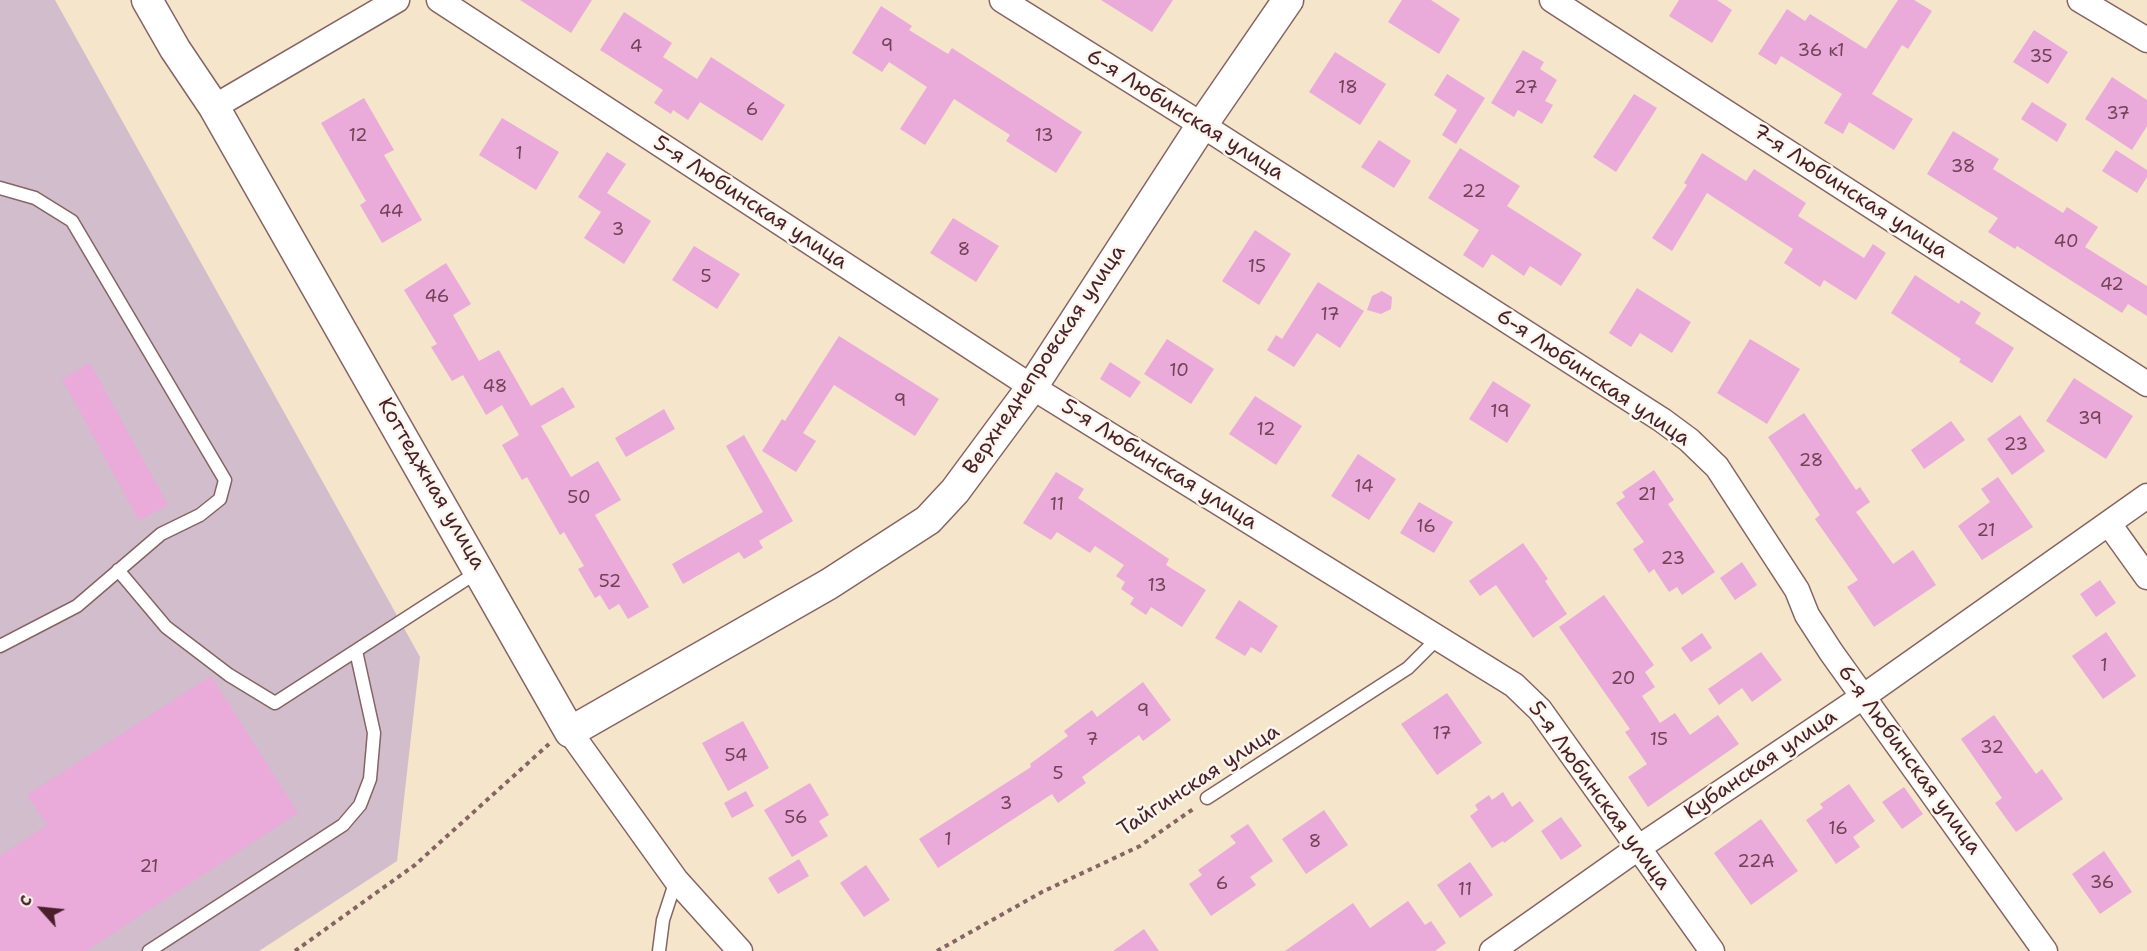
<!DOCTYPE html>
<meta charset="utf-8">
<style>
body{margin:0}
#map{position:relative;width:2147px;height:951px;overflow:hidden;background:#f4e5cb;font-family:"Shantell Sans",sans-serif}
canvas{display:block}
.north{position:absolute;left:12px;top:879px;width:60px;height:60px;-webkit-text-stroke:4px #fbf7ec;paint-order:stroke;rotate:297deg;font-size:16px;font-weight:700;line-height:24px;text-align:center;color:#4a1f2b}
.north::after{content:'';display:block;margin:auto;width:21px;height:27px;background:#4a1f2b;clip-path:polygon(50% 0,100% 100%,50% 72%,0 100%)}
</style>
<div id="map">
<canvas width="2147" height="951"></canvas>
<div class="north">С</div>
</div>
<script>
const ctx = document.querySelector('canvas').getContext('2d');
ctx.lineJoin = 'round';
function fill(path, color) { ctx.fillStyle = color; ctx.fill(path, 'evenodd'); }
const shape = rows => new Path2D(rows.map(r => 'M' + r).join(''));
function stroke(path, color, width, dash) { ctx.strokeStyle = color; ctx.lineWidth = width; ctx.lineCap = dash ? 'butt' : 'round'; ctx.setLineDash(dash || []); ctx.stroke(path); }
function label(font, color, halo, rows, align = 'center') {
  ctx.font = font + ' "Shantell Sans",sans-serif'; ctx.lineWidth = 5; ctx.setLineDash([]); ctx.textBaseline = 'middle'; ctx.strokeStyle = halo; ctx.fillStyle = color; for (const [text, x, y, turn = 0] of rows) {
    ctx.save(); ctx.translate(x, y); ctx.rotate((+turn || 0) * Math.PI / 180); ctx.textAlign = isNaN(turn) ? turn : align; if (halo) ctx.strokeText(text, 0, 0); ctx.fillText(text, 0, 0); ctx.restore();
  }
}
fill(shape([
 [0,0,55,0,420,657,397,861,259,951,0,951]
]), '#d1bdcb');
fill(shape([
 [520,0,592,0,571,33],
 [1101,0,1173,0,1152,32],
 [1402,0,1431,0,1460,19,1439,54,1388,22],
 [1679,0,1717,0,1732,10,1712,43,1669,16],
 [1898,0,1914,0,1932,11,1908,49,1902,45,1872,94,1913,119,1894,150,1849,122,1843,134,1824,123,1842,94,1781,56,1776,65,1758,54,1787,9,1805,21,1810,14,1866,49],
 [881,6,912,26,909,30,948,54,952,48,1082,132,1056,173,1006,141,1010,135,954,99,925,145,900,129,927,87,889,62,882,72,852,53],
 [624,12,672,43,663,57,697,79,711,57,785,105,762,141,700,102,688,120,673,110,671,114,654,103,663,90,600,50],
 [2034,30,2068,52,2048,84,2013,62],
 [1523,50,1544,62,1540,69,1557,80,1545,101,1553,105,1542,124,1518,110,1514,117,1491,103],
 [1335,52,1386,84,1360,125,1309,92],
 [1447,74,1485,98,1456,144,1442,135,1457,110,1434,95],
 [2112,77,2147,100,2147,126,2132,150,2085,119],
 [1634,94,1657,108,1616,172,1593,157],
 [364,98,394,150,384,155,422,220,382,243,360,205,366,201,321,123],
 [2032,102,2067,124,2057,142,2021,119],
 [502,118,559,152,536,190,479,155],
 [1953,131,1999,159,1993,169,2063,213,2067,207,2098,227,2085,247,2147,286,2147,316,2128,304,2122,313,2017,246,2015,249,1988,232,1998,218,1927,174],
 [1379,140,1411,161,1394,188,1361,167],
 [1460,148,1520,186,1507,206,1582,254,1561,286,1530,266,1524,276,1492,254,1483,268,1463,255,1479,230,1428,198],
 [2116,150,2147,170,2147,177,2137,193,2102,171],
 [607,152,626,164,607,193,651,221,624,264,584,238,601,212,578,197],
 [1702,153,1746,181,1754,169,1806,203,1798,216,1864,258,1873,244,1886,253,1856,300,1824,280,1820,287,1784,263,1793,249,1707,193,1672,251,1652,238,1687,185,1684,183],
 [953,218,999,246,976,282,930,253],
 [1255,230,1291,254,1259,305,1222,281],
 [694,246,740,274,717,309,672,280],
 [446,263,471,304,453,315,479,361,499,350,531,406,563,387,575,407,541,426,571,477,598,461,621,500,595,515,649,607,628,619,619,604,609,610,600,595,595,598,578,569,584,566,564,532,560,535,527,477,522,480,502,445,519,435,502,405,486,415,463,375,452,381,431,347,437,344,404,290],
 [1915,275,1959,304,1961,300,1981,313,1975,323,2014,348,1992,383,1959,362,1961,359,1891,313],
 [1318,282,1364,311,1340,348,1317,333,1294,367,1267,350,1276,335,1282,339],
 [1637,288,1691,322,1672,353,1640,333,1631,347,1609,333],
 [1382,291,1392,297,1391,309,1381,314,1367,310,1372,296],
 [839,336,939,399,915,436,834,385,803,433,816,441,796,472,762,451,782,419,785,421],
 [1167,339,1214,369,1191,404,1144,374],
 [1750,339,1800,369,1767,424,1717,393],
 [1110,362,1141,382,1130,398,1100,379],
 [90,363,168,505,139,521,62,379],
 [2074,378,2133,416,2106,459,2046,421],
 [1493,381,1531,405,1507,443,1469,419],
 [1255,396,1302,426,1276,465,1229,434],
 [664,409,675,429,626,457,615,438],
 [1804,413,1856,490,1860,487,1870,502,1856,512,1893,564,1913,550,1936,585,1874,627,1847,587,1858,580,1815,519,1820,515,1768,437],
 [2020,415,2045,451,2012,475,1987,439],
 [1951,421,1965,440,1924,469,1911,450],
 [744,435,793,521,759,541,763,548,744,559,739,552,683,584,672,564,763,512,726,446],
 [1358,454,1396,479,1369,520,1331,496],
 [1654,470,1674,500,1668,504,1715,572,1682,595,1677,587,1669,592,1654,569,1649,573,1633,549,1644,542,1616,503,1625,497,1622,492],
 [1056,472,1084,489,1078,498,1169,559,1166,565,1206,590,1182,627,1151,607,1146,615,1130,604,1134,598,1121,589,1125,582,1116,576,1124,565,1095,546,1090,553,1057,532,1051,540,1023,523],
 [1998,477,2033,527,1982,560,1958,526,1990,502,1981,489],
 [1419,502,1453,522,1434,553,1400,533],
 [1523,543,1548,579,1545,581,1567,614,1533,638,1496,585,1480,596,1469,581],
 [1742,562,1757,585,1735,600,1720,578],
 [2100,580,2116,603,2096,617,2080,594],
 [1604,595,1654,665,1645,672,1655,687,1642,696,1660,723,1675,713,1690,735,1718,715,1739,744,1648,807,1628,777,1647,764,1625,732,1630,729,1559,627],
 [1239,600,1278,626,1261,653,1251,647,1245,656,1215,638],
 [2106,632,2136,676,2103,699,2072,656],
 [1702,633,1712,648,1691,662,1681,648],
 [1761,652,1782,680,1752,702,1742,688,1719,705,1708,689],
 [211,676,298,813,86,951,0,951,0,856,47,825,27,795],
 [1143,682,1171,720,1143,741,1139,735,1082,777,1086,783,1058,803,1052,794,938,868,919,839,1031,767,1030,764,1068,736,1064,731,1092,710,1097,717],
 [1447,693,1482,743,1437,775,1401,724],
 [1994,715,2036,774,2042,769,2063,799,2016,832,1995,803,2002,798,1961,739],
 [743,721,769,768,728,791,702,743],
 [810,783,829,815,819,821,828,836,792,857,764,810],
 [1849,784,1875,821,1853,837,1860,847,1836,864,1806,820,1823,808,1820,804],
 [1904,787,1923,814,1902,829,1882,802],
 [746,791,754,806,732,818,724,803],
 [1503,792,1512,807,1520,801,1534,821,1504,843,1503,841,1492,848,1470,816,1478,810,1475,805,1489,795,1492,800],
 [1324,810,1348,845,1306,874,1282,839],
 [1561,817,1582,846,1561,860,1541,831],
 [1761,819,1798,871,1751,905,1714,853],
 [1248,824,1273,861,1250,877,1256,885,1211,916,1189,884,1202,875,1198,870,1236,843,1230,836],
 [2104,851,2132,892,2100,914,2072,874],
 [799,859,809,876,778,894,768,878],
 [1470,862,1493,895,1460,918,1437,885],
 [866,865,890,900,864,917,840,883],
 [1408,901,1425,925,1431,921,1446,943,1435,951,1285,951,1353,903,1370,928],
 [1144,929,1159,951,1113,951]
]), '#eaabda');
const service = shape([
 [0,188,35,198,72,221,225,480,220,499,200,515,161,534,77,606,0,646],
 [118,570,166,627,229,675,275,703,479,571],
 [1207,798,1408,668,1437,639],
 [149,951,343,825,360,805,370,779,374,733,356,651],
 [659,951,663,920,676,880]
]);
const minor = shape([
 [439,0,1032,387,1514,685,1540,710,1712,951],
 [1002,0,1202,125,1662,420,1689,440,1717,467,1797,590,1807,615,1831,652,2045,951],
 [1552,0,2147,384],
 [2080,0,2147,40],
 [214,107,397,0],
 [2109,524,2147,577],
 [570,732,676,880,740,951],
 [1492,951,1638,848,1864,696,2147,496]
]);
const tertiary = shape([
 [147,0,175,49,214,107,570,732,829,584,928,520,955,491,1032,387,1202,125,1288,0]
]);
stroke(service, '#866463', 15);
stroke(minor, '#866463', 27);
stroke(tertiary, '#866463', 33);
stroke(shape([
 [295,951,415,865,549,744],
 [937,951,1042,892,1140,846,1196,807]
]), '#866463', 4, [4.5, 4.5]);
stroke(service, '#fff', 12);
stroke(minor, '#fff', 24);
stroke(tertiary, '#fff', 30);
label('18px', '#724257', null, [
 ["9",887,46],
 ["4",636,47],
 ["36 к1",1821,51],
 ["35",2041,57],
 ["18",1348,88],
 ["27",1526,88],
 ["6",752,110],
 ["37",2118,114],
 ["12",358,136],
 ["13",1044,136],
 ["1",519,154],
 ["38",1963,167],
 ["22",1474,192],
 ["44",391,212],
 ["3",618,230],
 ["40",2066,242],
 ["8",964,250],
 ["15",1257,267],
 ["5",706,277],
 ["42",2112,285],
 ["46",437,297],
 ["17",1330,315],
 ["10",1179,371],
 ["48",495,387],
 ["9",900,401],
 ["19",1500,412],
 ["39",2090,419],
 ["12",1266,430],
 ["23",2016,445],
 ["28",1811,461],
 ["14",1364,487],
 ["21",1647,495],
 ["50",579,498],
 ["11",1057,505],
 ["16",1426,527],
 ["21",1986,531],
 ["23",1673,559],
 ["52",610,582],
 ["13",1157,586],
 ["1",2104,666],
 ["20",1623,679],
 ["9",1143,711],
 ["17",1442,734],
 ["7",1092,740],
 ["15",1659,740],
 ["32",1992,748],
 ["54",736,756],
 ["5",1058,774],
 ["3",1006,804],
 ["56",796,818],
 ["16",1838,829],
 ["1",948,840],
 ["8",1315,842],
 ["22А",1756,862],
 ["21",149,867],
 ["36",2102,883],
 ["6",1222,884],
 ["11",1465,890]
]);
label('21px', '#4a1f2b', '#fbf7ec', [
 ["6-я Любинская улица",1185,115,32],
 ["7-я Любинская улица",1850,192,33],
 ["5-я Любинская улица",750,203,33],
 ["Верхнеднепровская улица",1045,360,-56],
 ["6-я Любинская улица",1593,378,34],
 ["5-я Любинская улица",1159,465,32],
 ["Коттеджная улица",431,484,60],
 ["6-я Любинская улица",1909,760,54],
 ["Кубанская улица",1761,765,-34],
 ["Тайгинская улица",1199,781,-33],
 ["5-я Любинская улица",1599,796,54]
]);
</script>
